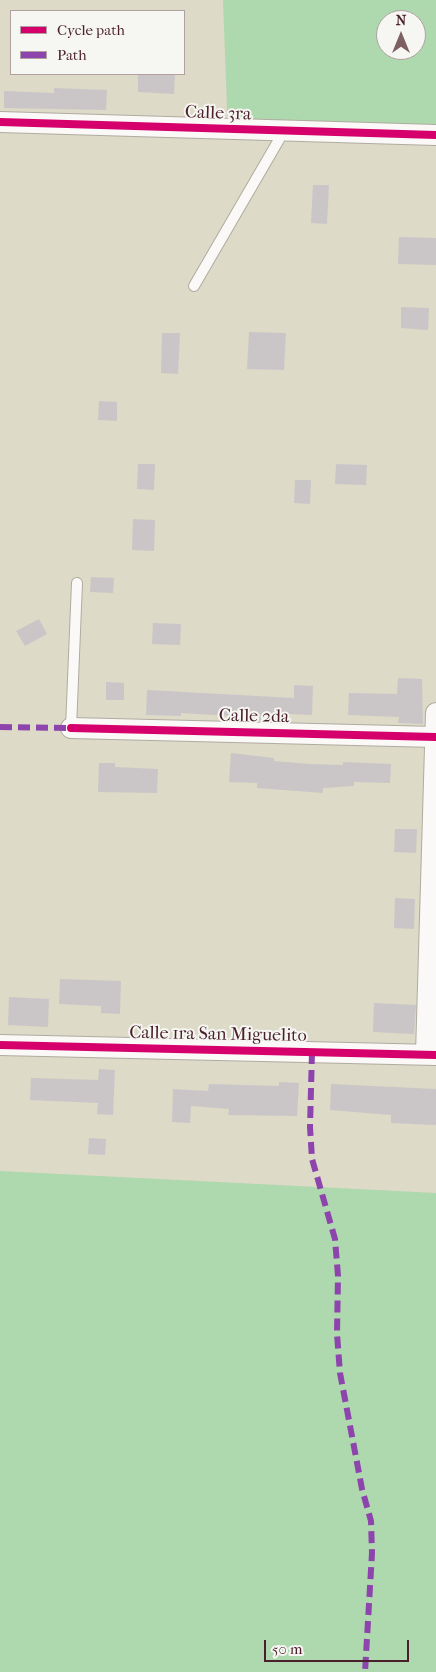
<!DOCTYPE html>
<style>
body{margin:0}
#map{position:relative;width:436px;height:1672px;overflow:hidden;background:#dddac7;font-family:"IM FELL French Canon",serif}
canvas{display:block}
.legend{position:absolute;left:10px;top:10px;width:175px;height:65px;box-sizing:border-box;background:#f6f6f2;border:1px solid #b1a0a2;margin:0;padding:6px 9px;list-style:none;font-size:15px;color:#4a1f2b}
.legend li{display:flex;align-items:center;gap:10px;height:25px}
.legend b{width:25px;border:1px solid #b1a0a2}
.north{position:absolute;left:376px;top:10px;width:50px;height:50px;box-sizing:border-box;background:#f6f6f2;border:1px solid #b1a0a2;border-radius:50%;rotate:0deg;font-size:14px;font-weight:700;line-height:20px;text-align:center;color:#4a1f2b}
.north::after{content:'';display:block;margin:auto;width:18px;height:22px;background:#7d6062;clip-path:polygon(50% 0,100% 100%,50% 72%,0 100%)}
.scale{position:absolute;left:264px;top:1640px;width:145px;height:22px;box-sizing:border-box;border:2px solid #4a1f2b;border-top:0;padding-left:6px;font-size:15px;line-height:18px;white-space:nowrap;color:#4a1f2b;-webkit-text-stroke:4px #f6f6f2;paint-order:stroke}
</style>
<div id="map">
<canvas width="436" height="1672"></canvas>
<ul class="legend">
<li><b style="height:6px;background:#d6006c"></b>Cycle path</li>
<li><b style="height:6px;background:#8e44ad"></b>Path</li>
</ul>
<div class="north">N</div>
<div class="scale">50 m</div>
</div>
<script>
const ctx = document.querySelector('canvas').getContext('2d');
ctx.lineJoin = 'round';
function fill(path, color) { ctx.fillStyle = color; ctx.fill(path, 'evenodd'); }
const shape = rows => new Path2D(rows.map(r => 'M' + r).join(''));
function stroke(path, color, width, dash) { ctx.strokeStyle = color; ctx.lineWidth = width; ctx.lineCap = dash ? 'butt' : 'round'; ctx.setLineDash(dash || []); ctx.stroke(path); }
function label(font, color, halo, rows, align = 'center') {
  ctx.font = font + ' "IM FELL French Canon",serif'; ctx.lineWidth = 4; ctx.setLineDash([]); ctx.textBaseline = 'middle'; ctx.strokeStyle = halo; ctx.fillStyle = color; for (const [text, x, y, turn = 0] of rows) {
    ctx.save(); ctx.translate(x, y); ctx.rotate((+turn || 0) * Math.PI / 180); ctx.textAlign = isNaN(turn) ? turn : align; if (halo) ctx.strokeText(text, 0, 0); ctx.fillText(text, 0, 0); ctx.restore();
  }
}
fill(shape([
 [223,0,436,0,436,138,228,136],
 [386,20,416,20,416,50,386,50],
 [0,1171,436,1193,436,1672,0,1672]
]), '#aed8ad');
fill(shape([
 [138,74,175,75,174,94,138,92],
 [54,88,107,90,106,110,4,108,4,91,54,93],
 [313,185,329,185,327,224,311,223],
 [399,237,436,238,436,265,398,264],
 [401,307,429,308,428,330,401,328],
 [249,332,286,333,284,370,247,369],
 [162,333,180,333,178,374,161,373],
 [99,401,117,402,117,421,98,420],
 [138,464,155,464,154,490,137,489],
 [336,464,367,465,366,485,335,484],
 [295,480,311,480,310,504,294,503],
 [133,519,155,520,154,551,132,550],
 [91,577,114,578,113,593,90,592],
 [39,619,47,634,25,646,16,631],
 [153,623,181,624,180,645,152,644],
 [398,678,422,679,423,724,398,723,399,717,348,715,349,693,397,694],
 [106,682,124,683,124,700,106,700],
 [294,685,313,686,312,715,265,713,265,721,247,720,247,717,181,713,181,716,146,715,147,690,294,698],
 [231,753,274,758,274,761,310,764,343,765,343,762,391,764,390,783,354,782,354,786,323,788,323,793,257,788,257,783,229,782],
 [99,763,115,763,115,767,158,769,157,793,98,792],
 [395,829,417,829,416,853,394,852],
 [395,898,415,899,414,929,394,928],
 [60,979,121,981,120,1014,101,1013,101,1006,59,1004],
 [9,997,49,999,48,1027,8,1025],
 [374,1003,416,1005,414,1034,373,1032],
 [99,1069,115,1070,113,1115,97,1114,98,1103,30,1100,31,1078,98,1080],
 [279,1082,299,1083,297,1116,228,1115,229,1109,191,1106,190,1123,172,1122,173,1089,208,1091,209,1084,279,1086],
 [331,1084,436,1089,436,1125,391,1123,391,1115,330,1110],
 [89,1138,106,1139,105,1155,88,1154]
]), '#cac6c8');
const lane = shape([
 [194,286,284,131],
 [71,728,77,583]
]);
const street = shape([
 [0,122,436,135],
 [71,728,436,737],
 [0,1045,436,1055],
 [426,1054,436,713]
]);
stroke(lane, '#b0aba0', 12);
stroke(street, '#b0aba0', 22);
stroke(lane, '#faf9f7', 10);
stroke(street, '#faf9f7', 20);
stroke(shape([
 [0,727,71,728],
 [312,1052,310,1127,312,1159,335,1239,338,1276,337,1334,340,1373,362,1489,371,1521,372,1553,365,1672]
]), '#8e44ad', 6, [12, 6]);
stroke(shape([
 [0,122,436,135],
 [71,728,436,737],
 [0,1045,436,1055]
]), '#d6006c', 8);
label('18px', '#4a1f2b', '#f6f6f2', [
 ["Calle 3ra",218,114,2],
 ["Calle 2da",254,717,1],
 ["Calle 1ra San Miguelito",218,1035,1]
]);
</script>
